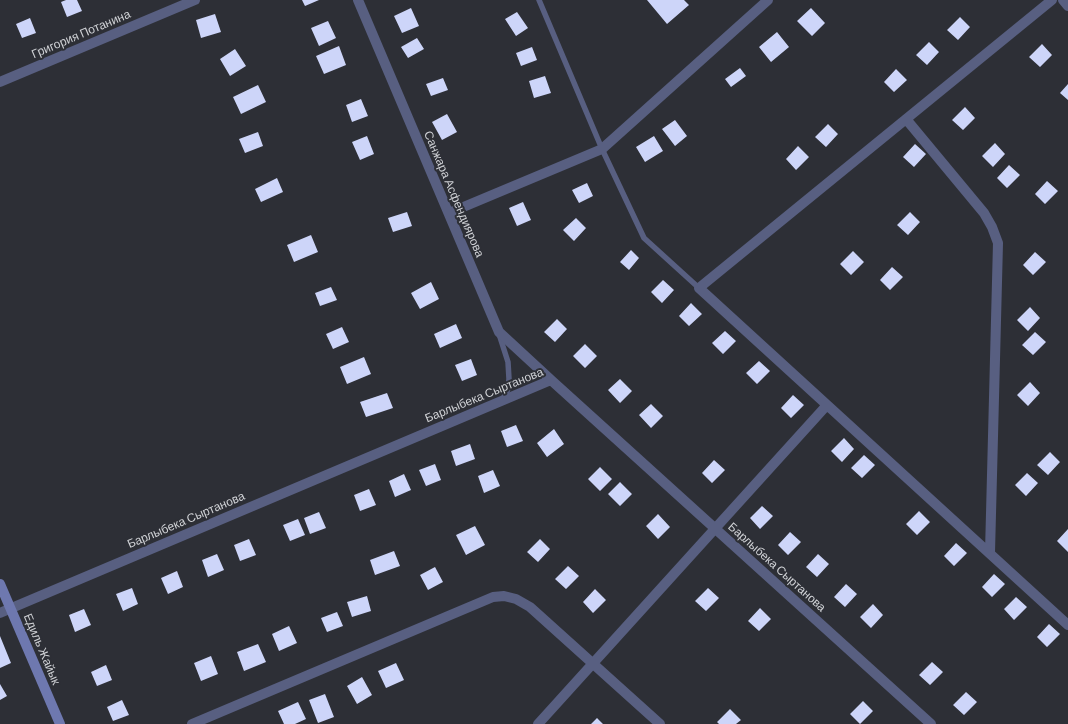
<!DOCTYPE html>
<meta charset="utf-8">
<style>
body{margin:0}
canvas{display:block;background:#2d2f36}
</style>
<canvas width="1068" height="724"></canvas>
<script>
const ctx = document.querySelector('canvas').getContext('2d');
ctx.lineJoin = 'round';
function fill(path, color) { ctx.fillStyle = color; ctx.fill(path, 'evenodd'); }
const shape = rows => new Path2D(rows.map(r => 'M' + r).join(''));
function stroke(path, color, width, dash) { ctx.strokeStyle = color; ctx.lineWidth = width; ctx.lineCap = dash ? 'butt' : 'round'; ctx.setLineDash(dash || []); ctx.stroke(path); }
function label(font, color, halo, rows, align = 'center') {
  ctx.font = font + ' Barlow,sans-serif'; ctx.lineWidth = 4; ctx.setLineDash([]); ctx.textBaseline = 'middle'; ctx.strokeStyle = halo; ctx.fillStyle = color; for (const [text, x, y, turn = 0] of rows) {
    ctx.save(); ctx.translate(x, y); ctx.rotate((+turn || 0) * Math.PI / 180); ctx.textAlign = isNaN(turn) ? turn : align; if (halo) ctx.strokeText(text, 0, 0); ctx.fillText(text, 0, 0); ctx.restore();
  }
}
fill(shape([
 [66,0,77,0,82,11,67,17,61,2],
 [302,0,319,0,305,6],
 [647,0,684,0,689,5,667,24],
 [411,8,419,26,402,33,394,16],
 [811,8,825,23,812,36,797,21],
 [517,12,528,28,516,36,505,19],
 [215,14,221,32,201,38,196,20],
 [960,17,970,27,958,40,947,30],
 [30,18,36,33,22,38,16,24],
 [328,21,336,38,319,46,311,28],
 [777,32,789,47,771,62,759,47],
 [417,38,424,49,408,58,401,47],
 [929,42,939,52,927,65,916,55],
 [1042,44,1052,55,1040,67,1029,57],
 [339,46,346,65,324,74,316,56],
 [532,47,537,60,521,66,516,53],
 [235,49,246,66,230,76,220,59],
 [740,68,746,76,731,87,725,79],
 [896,69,907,80,894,92,884,82],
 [545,76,551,93,534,98,529,81],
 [443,78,448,90,431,96,426,84],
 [1068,84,1068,100,1060,93],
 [258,85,266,102,241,114,233,97],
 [361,99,368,116,352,122,346,105],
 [965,107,975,118,963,130,952,120],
 [447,114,457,132,442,140,432,122],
 [675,120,687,136,675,146,662,129],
 [828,124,838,134,826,147,815,137],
 [258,132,263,146,245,153,239,139],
 [367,136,374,154,360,160,352,142],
 [654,136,663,151,645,162,636,147],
 [995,143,1005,154,993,167,982,156],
 [915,144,926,154,914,167,903,157],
 [798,146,809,157,796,170,786,159],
 [1009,165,1020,175,1007,188,997,178],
 [277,178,283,192,261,202,255,189],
 [1047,181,1058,191,1045,204,1035,194],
 [587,183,593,196,579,203,572,190],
 [523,202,531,220,517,226,509,208],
 [407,212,412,226,393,232,388,218],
 [910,212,920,222,908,235,897,225],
 [576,218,586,228,574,241,563,230],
 [311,235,318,252,294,262,287,245],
 [631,250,639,258,629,270,620,262],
 [853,251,864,262,851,275,840,264],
 [1035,252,1046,262,1033,275,1023,265],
 [892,267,903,277,890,290,880,280],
 [663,280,674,290,662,303,651,292],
 [431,282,439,299,420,309,411,293],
 [331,287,337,300,320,306,315,293],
 [691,303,702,314,689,326,679,316],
 [1030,307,1040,318,1028,331,1017,320],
 [557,319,567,329,555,342,544,332],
 [456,324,462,338,440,348,434,334],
 [342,327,349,342,333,349,326,334],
 [725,331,736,341,723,354,712,343],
 [1035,332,1046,342,1033,355,1022,345],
 [585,344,597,356,585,368,573,356],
 [364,357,371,374,347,384,340,367],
 [471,359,477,375,462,381,455,365],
 [759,361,770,371,757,384,746,373],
 [620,379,632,391,620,403,608,390],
 [1030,382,1040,393,1028,406,1017,395],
 [387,393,393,408,366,417,360,402],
 [793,395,804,405,791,418,781,408],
 [651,404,663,416,651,428,639,415],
 [516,425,523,441,507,447,501,431],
 [554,429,564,444,547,457,537,443],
 [844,438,854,449,842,462,831,451],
 [470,444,475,459,456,466,451,451],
 [1050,452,1060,462,1048,475,1037,465],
 [864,455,875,465,862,478,851,468],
 [714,460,725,470,712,483,702,473],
 [435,464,441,480,426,486,419,470],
 [600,467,612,479,600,491,588,479],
 [493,470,500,486,484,493,478,476],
 [1027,473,1038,483,1026,496,1015,485],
 [404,474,411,490,395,497,389,481],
 [620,482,632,494,620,506,608,494],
 [369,489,376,505,360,511,354,495],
 [762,506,773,516,760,529,750,518],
 [919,511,930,522,917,535,906,524],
 [319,512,326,528,310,534,304,518],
 [658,514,670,527,658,539,646,526],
 [298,519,305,535,290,541,283,525],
 [475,526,485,545,466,555,456,535],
 [1068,529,1068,552,1057,541],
 [790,532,801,542,788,555,778,545],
 [249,539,256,555,240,561,234,545],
 [540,539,550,549,538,562,527,552],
 [956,543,967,553,954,566,944,556],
 [394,551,400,566,375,575,370,560],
 [217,554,224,570,208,577,202,560],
 [818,554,829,564,817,577,806,567],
 [568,566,579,576,566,589,555,579],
 [435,567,443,582,428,590,420,575],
 [177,571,183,587,168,594,161,578],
 [994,574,1005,584,992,597,982,587],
 [846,584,857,594,845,607,834,597],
 [132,588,138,604,123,611,116,594],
 [708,588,719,598,706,611,695,601],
 [595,589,606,600,593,613,583,602],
 [367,596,371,611,352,617,347,602],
 [1016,597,1027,607,1014,620,1004,609],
 [873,604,883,615,871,628,860,617],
 [760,608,771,619,759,631,748,621],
 [84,609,91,625,75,632,69,615],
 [337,612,343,626,327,632,321,618],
 [1049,624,1060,634,1047,647,1037,637],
 [289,626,297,643,279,651,272,634],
 [0,636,11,663,0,668],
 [258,644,266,662,244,671,237,652],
 [211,656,218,674,201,681,194,663],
 [932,662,943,672,930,685,919,675],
 [396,663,404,680,386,688,378,671],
 [106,665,112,680,97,686,91,672],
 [362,677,372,695,357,704,347,686],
 [0,684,7,696,0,700],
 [966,692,977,702,964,715,953,705],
 [325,694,334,717,318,723,309,700],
 [122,700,129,715,113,721,107,707],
 [863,701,873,711,860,724,850,714],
 [298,702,306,719,295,724,284,724,278,711],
 [730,709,741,720,736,724,719,724,717,722],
 [597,718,603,724,591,724]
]), '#cdd5f9');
stroke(shape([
 [539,0,602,149,644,238,699,288],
 [499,334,508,362,509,379,508,389,503,399]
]), '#585f81', 5.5);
stroke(shape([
 [358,0,499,332,551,380],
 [1052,0,699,288,1068,625],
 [1063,0,1068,6],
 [0,82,195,0],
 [906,119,984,213,992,227,998,243,990,552],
 [449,213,602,149,768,0],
 [0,613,551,380,931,724],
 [192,724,493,597,504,596,516,599,530,607,660,724],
 [538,724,827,405]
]), '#585f81', 10);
stroke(shape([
 [0,584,60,724]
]), '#6e78af', 10);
label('12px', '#d0d2d6', '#2d2f36', [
 ["Григория Потанина",81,34,-23],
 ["Санжара Асфендиярова",454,194,67],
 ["Барлыбека Сыртанова",484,395,-22],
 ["Барлыбека Сыртанова",186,520,-23],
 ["Барлыбека Сыртанова",777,567,42],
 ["Едиль Жайык",42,649,67]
]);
</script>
